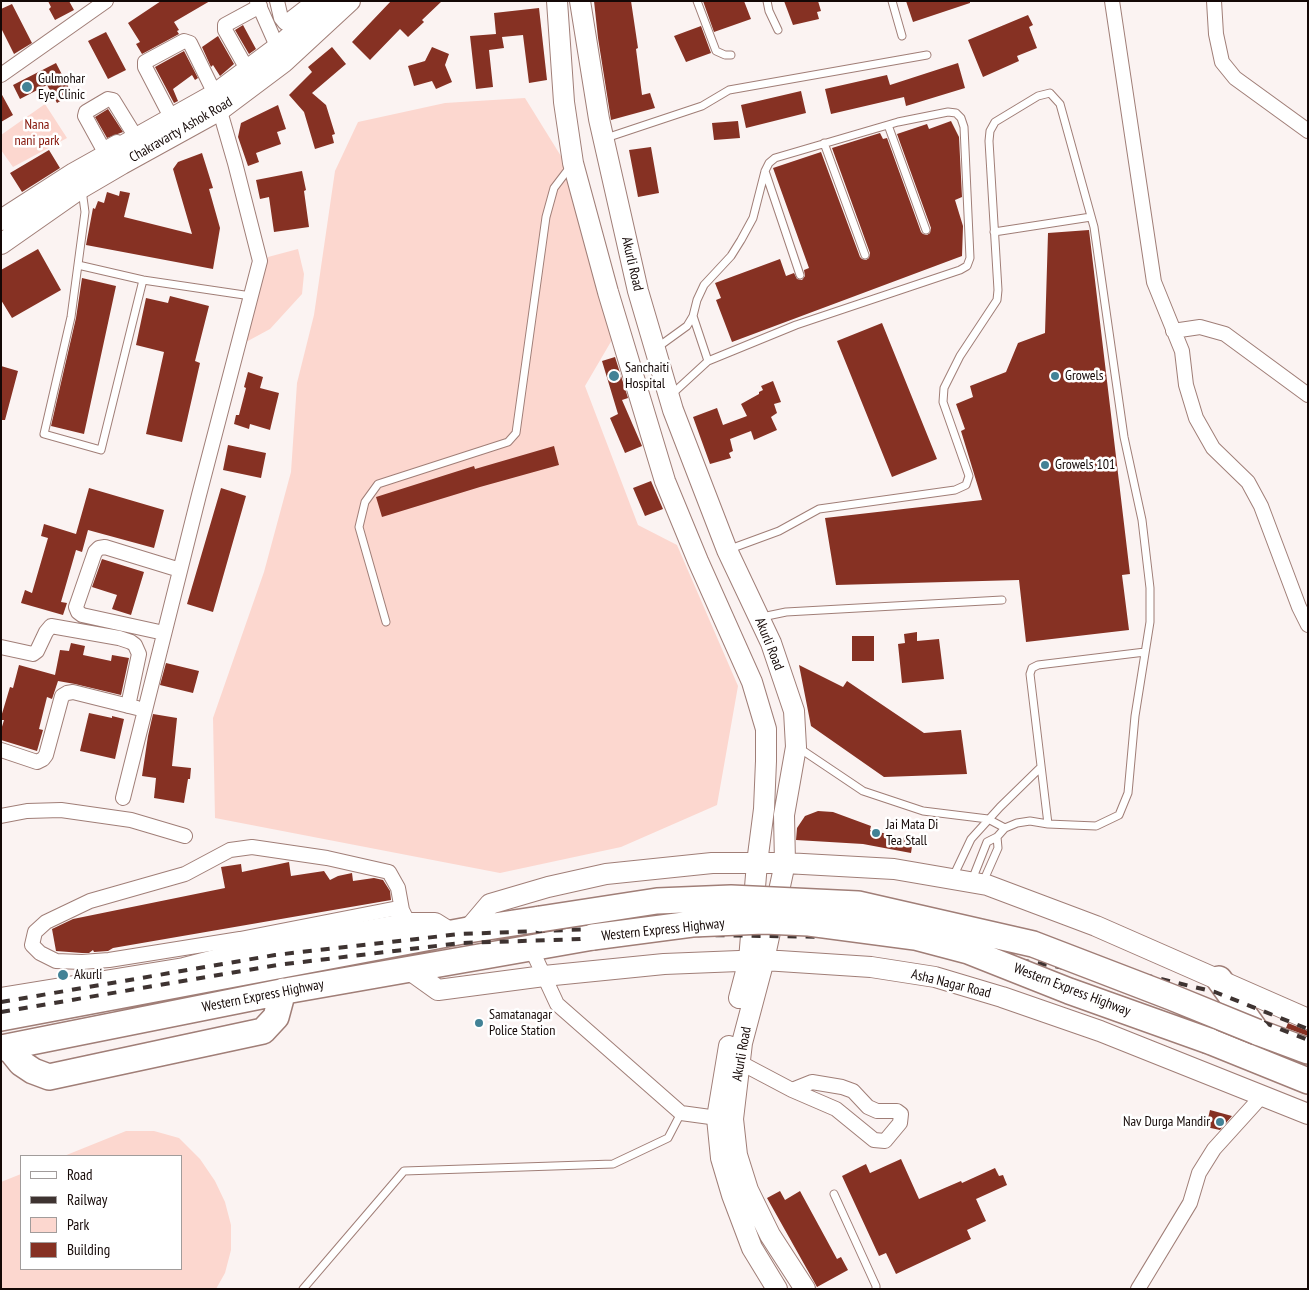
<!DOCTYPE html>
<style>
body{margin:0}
#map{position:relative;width:1309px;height:1290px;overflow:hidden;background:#fbf3f2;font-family:"PT Sans Narrow",sans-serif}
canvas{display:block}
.frame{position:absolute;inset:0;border:2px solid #140806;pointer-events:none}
.legend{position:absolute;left:20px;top:1155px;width:162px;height:115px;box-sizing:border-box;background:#fff;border:1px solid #a19c9b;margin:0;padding:6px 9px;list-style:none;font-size:15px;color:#140806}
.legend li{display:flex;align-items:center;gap:10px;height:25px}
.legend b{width:25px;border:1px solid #a19c9b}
</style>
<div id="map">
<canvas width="1309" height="1290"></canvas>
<div class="frame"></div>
<ul class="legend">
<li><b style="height:6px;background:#fff"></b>Road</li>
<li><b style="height:6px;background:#3e3331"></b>Railway</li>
<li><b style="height:14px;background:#fcd7cf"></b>Park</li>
<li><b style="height:14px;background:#863123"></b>Building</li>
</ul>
</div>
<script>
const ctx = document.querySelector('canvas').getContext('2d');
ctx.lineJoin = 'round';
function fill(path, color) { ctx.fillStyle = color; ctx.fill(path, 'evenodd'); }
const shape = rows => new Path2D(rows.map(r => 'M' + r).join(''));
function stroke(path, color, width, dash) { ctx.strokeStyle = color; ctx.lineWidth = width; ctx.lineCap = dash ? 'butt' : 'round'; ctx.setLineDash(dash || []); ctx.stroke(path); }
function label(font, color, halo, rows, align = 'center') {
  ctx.font = font + ' "PT Sans Narrow",sans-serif'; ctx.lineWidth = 5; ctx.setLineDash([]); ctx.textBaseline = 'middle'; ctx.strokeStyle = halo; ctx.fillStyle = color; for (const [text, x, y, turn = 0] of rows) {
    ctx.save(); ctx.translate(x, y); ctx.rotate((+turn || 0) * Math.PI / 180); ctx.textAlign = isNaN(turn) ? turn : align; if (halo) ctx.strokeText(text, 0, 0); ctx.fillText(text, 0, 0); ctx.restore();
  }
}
fill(shape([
 [525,98,564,161,616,333,585,386,638,525,677,545,738,686,717,805,621,847,500,873,215,818,213,718,264,572,291,472,297,383,314,315,335,171,358,122,445,103],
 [45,104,67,138,13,167,1,150,1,135],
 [298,249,304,274,302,294,270,329,246,342,268,257],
 [126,1131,154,1131,179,1138,200,1159,215,1181,225,1202,231,1225,231,1250,225,1273,216,1289,1,1289,1,1182,21,1174,21,1269,181,1269,181,1156,64,1156]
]), '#fcd7cf');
fill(shape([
 [48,1,69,1,74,10,55,20,49,9,51,7],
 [161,1,210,1,174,22,179,30,177,31,179,34,142,54,136,44,140,42,128,23],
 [391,1,442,1,422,20,424,22,408,37,400,29,370,60,352,42],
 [594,1,631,1,638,48,636,49,642,95,650,93,655,108,611,120,598,38],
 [703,1,744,1,751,19,714,32],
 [784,1,818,1,821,11,817,12,819,19,793,25],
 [906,1,970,1,970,3,913,22],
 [12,4,32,43,14,54,1,28,1,9],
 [539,8,547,80,529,83,523,35,502,37,504,48,489,50,493,87,476,89,470,36,496,34,494,13],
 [1028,15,1033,25,1029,27,1037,48,1017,56,1019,61,983,77,968,40],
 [243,25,256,49,249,54,235,30],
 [701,26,711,53,686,62,674,36],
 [106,32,126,70,108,79,88,41],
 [218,36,234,64,220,76,213,65,211,67,202,47],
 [332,47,346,64,312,93,326,105,335,134,332,135,334,143,315,149,304,112,289,95,312,72,308,67],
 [432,47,449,54,445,65,452,82,436,89,432,81,414,86,408,66,425,61],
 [184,51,198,78,195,80,192,75,173,89,178,101,174,103,155,67],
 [56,63,72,94,57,103,47,85,20,99,13,85],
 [958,63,965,88,906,106,904,97,831,114,825,89,887,75,890,85],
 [801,91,806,113,746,128,741,105],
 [1,93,13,115,1,122],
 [278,105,286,129,277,132,281,144,256,153,259,162,248,166,238,137,241,123],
 [108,109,123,132,107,138,95,117],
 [738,121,740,138,714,140,712,123],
 [951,121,959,137,962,197,955,200,963,226,962,256,732,342,716,300,721,298,715,283,780,259,786,276,794,273,797,279,802,280,805,276,804,270,809,268,773,168,821,152,860,257,862,259,866,260,869,258,870,253,832,148,880,133,883,139,887,138,921,232,923,234,927,235,930,233,931,228,897,134,927,124,929,129],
 [651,147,659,193,638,197,629,150],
 [49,150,60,168,22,192,10,173],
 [202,153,213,188,209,189,220,228,213,269,86,245,93,208,95,209,98,201,104,203,107,192,119,196,120,191,130,193,124,217,192,234,173,169,178,162],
 [302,171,306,190,304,191,309,227,274,232,269,197,260,199,256,180],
 [1089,230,1130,574,1122,575,1129,630,1026,642,1019,580,836,585,825,518,982,500,961,431,965,429,956,404,973,397,970,386,1006,372,1018,343,1045,333,1048,233],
 [38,249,61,290,12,318,1,300,1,270],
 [82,278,116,286,84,434,51,426,76,318],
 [170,296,209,306,195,361,200,363,182,442,146,434,164,352,136,345,146,298,168,303],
 [882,323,937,459,892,477,837,341],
 [615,357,628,398,622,400,642,446,625,453,610,418,618,414,602,361],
 [1,366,18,371,5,420,1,420],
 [248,372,263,377,260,388,279,393,270,430,250,424,249,429,234,424,236,415,239,415,246,388,244,387],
 [773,381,781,402,774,404,777,413,771,417,777,430,754,440,751,431,730,439,733,451,729,453,731,458,710,464,693,417,717,408,723,425,747,416,741,404,759,394,759,392,763,390,761,386],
 [228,445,266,453,261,478,223,470],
 [554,446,559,465,480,487,382,517,376,497,474,466,475,469],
 [651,481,663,509,645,516,633,488],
 [89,488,164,510,154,548,88,530,82,552,76,550,61,602,67,603,63,615,21,603,25,590,32,593,48,538,41,536,44,524,76,534],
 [221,488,246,496,213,612,187,604],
 [102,559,144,572,131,615,112,609,117,595,92,587],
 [917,632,917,641,939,639,944,679,902,683,898,644,905,643,904,634],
 [852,636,874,636,874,661,852,661],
 [71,643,85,646,83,655,111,661,112,655,129,658,121,695,75,684,58,681,52,699,47,697,39,729,43,730,37,751,1,740,1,730,4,720,1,720,1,717,10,687,13,688,19,665,55,675,60,650,69,651],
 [166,663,199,671,193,693,160,685],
 [799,665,843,687,847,681,924,733,961,730,967,774,884,777,811,726],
 [89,713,112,718,112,716,124,719,115,759,80,751],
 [153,714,177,718,172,766,191,768,190,779,188,779,184,803,154,798,156,778,142,776,148,736],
 [818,811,833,812,871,826,870,830,913,840,911,853,863,844,796,840,797,828,805,816],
 [289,862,291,876,324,871,330,880,338,876,352,873,353,881,374,878,383,880,390,891,391,900,113,948,108,951,94,952,93,950,89,953,82,953,56,951,52,929,73,919,225,888,221,867,241,864,242,872],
 [1288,1023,1308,1031,1308,1036,1286,1028],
 [1210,1110,1232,1116,1220,1130,1206,1127],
 [901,1159,919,1199,961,1181,962,1183,995,1168,999,1176,1003,1175,1007,1185,976,1199,986,1221,967,1230,971,1239,896,1274,886,1253,879,1256,842,1176,866,1164,870,1173],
 [780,1191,785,1200,800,1191,837,1259,841,1257,848,1270,817,1287,767,1198]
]), '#863123');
const lane = shape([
 [697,1,716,51,725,55,731,55],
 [767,1,769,11,778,30],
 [892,1,902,36],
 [888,125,926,230],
 [606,138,702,106,729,90,927,55],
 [824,143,865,255],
 [765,171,800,275],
 [82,190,85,212,71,317,44,434,101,450,143,280],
 [994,232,1091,217],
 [78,265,143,280,251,296],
 [693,316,708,361],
 [658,347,687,326,693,316,697,300,704,285,731,256,741,240,753,218,765,171,769,163,775,158,898,122,948,112,956,113,961,118,964,127,970,258,967,266,960,270,796,325,708,361,671,395],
 [730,549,779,531,819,509,955,490,966,485,969,476,943,402,944,388,960,356,997,300,998,290,989,141,990,131,995,122,1038,96,1050,93,1060,104,1094,227,1124,437,1142,520,1150,588,1150,622,1135,716,1128,793,1119,815,1096,826,1048,824,1030,821,1017,823,1005,828,997,837,998,848,983,882],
 [762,617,786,612,1002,600],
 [386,622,359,527,365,502,378,484,508,442,516,433,546,217,554,188,570,167],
 [799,748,863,791,923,811,988,819,1005,828],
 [1048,824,1030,674,1032,668,1038,665,1145,652],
 [953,877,971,839,1000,807,1041,767],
 [972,880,987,842,997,837],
 [834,1194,876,1286,876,1289],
 [303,1289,404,1171,613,1164,668,1138,681,1113]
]);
const street = shape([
 [257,1,280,53],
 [277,1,281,18,285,23,311,3],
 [1112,1,1154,282,1182,351,1186,385,1196,418,1213,448,1248,482,1261,506,1299,607,1308,625],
 [1214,1,1216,34,1222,62,1235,78,1308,131],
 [247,69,225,30,225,25,260,6],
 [1,75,106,1],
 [117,142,106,148,102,147,85,116,86,112,108,99,113,100,137,139],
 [1173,331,1200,327,1225,334,1308,395],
 [164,633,82,615,78,612,76,607,95,552,99,548,105,547,180,570],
 [1,647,33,654,37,651,46,632,51,626,119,638,131,642,135,645,139,654,128,706],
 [1,750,37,762,43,759,46,755,62,696,67,693,73,692,137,708],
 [123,798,199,495,260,261,235,163,215,94,190,43,184,41,145,62,145,67,172,119],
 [1,816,27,811,61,810,131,820,185,836],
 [240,939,109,960,82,962,56,961,40,953,32,945,35,932,46,922,90,901,185,874,230,850,252,847,327,858,389,872,398,888,402,910],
 [241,948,240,939,393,909,402,910,406,918],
 [531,948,557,1004,681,1113,725,1119],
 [739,1062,792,1090,836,1109,874,1140,885,1141,900,1123,901,1114,897,1111,877,1111,868,1107,853,1091,842,1087,812,1082,792,1090],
 [1138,1289,1190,1203,1199,1173,1214,1149,1262,1096]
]);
const secondary = shape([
 [557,1,564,102,573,163,608,292,665,481,698,561,752,682,766,729,766,761,764,809,757,863,749,960,739,998],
 [580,1,599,119,638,291,673,410,727,550,771,643,794,711,796,747,784,815,785,863,764,960,742,1043,733,1119,737,1155,748,1190,770,1235,805,1289],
 [1,220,74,173,215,94,278,47,330,1],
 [1,244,81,188,122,164,220,110,284,62,350,1],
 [468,930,490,904,548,887,606,874,712,863,785,863,894,869,987,885,1096,926,1308,1019],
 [410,970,438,990,544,976,664,964,764,960,871,967,935,977,1002,997,1100,1031,1308,1114],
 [1,998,184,968,242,953,409,923,435,923,451,933],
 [729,1046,717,1118,721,1158,732,1195,752,1248,777,1289]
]);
const highway = shape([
 [1219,979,1257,1032,1308,1051],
 [1,1018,468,930,540,919],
 [1209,1041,1308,1081],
 [8,1047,21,1063,33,1071,49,1077,263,1031,276,1017,283,991],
 [1,1048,291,990,593,937]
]);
stroke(lane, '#a07e77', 9);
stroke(street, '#a07e77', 16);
stroke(secondary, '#a07e77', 22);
stroke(highway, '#a07e77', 28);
stroke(lane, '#fff', 7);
stroke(street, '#fff', 14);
stroke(secondary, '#fff', 20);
stroke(highway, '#fff', 25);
stroke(shape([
 [1,1002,275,955,460,934,703,925,834,927,950,939,1090,962,1215,992,1308,1029],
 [1,1012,277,965,461,943,703,935,833,937,949,948,1088,972,1212,1002,1308,1040]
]), '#3e3331', 4, [9, 9]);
const highwayBridge = shape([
 [540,919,657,901,731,898,858,904,1033,944,1171,997,1257,1032],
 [593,937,692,924,764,921,809,923,915,937,968,951,1069,991,1209,1041]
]);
stroke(highwayBridge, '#a07e77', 28, []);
stroke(highwayBridge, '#fff', 25);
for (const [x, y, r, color] of [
 [27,87,6,"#428296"],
 [614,376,6,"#428296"],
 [1055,376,5,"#428296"],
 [1045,465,5,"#428296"],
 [876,833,5,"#428296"],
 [63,975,6,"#428296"],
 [479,1023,5,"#428296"],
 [1220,1122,5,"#428296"]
]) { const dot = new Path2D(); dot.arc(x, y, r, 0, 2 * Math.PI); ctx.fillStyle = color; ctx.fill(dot); stroke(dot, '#fff', 2); }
label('14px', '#140806', '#fff', [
 ["Gulmohar",38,79],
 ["Eye Clinic",38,95],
 ["Sanchaiti",625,368],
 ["Hospital",625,384],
 ["Growels",1065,376],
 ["Growels 101",1055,465],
 ["Jai Mata Di",886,825],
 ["Tea Stall",886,841],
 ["Akurli",74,975],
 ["Samatanagar",489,1015],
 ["Police Station",489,1031],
 ["Nav Durga Mandir",1210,1122,"right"]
], 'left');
label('14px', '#810d00', '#fff', [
 ["Nana",37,125],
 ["nani park",37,141]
]);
label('14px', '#140806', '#fff', [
 ["Chakravarty Ashok Road",181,130,-30],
 ["Akurli Road",632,264,77],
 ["Akurli Road",769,644,68],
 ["Western Express Highway",663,930,-6],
 ["Asha Nagar Road",951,984,14],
 ["Western Express Highway",1072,990,21],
 ["Western Express Highway",263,996,-11],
 ["Akurli Road",742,1054,-80]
]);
</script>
